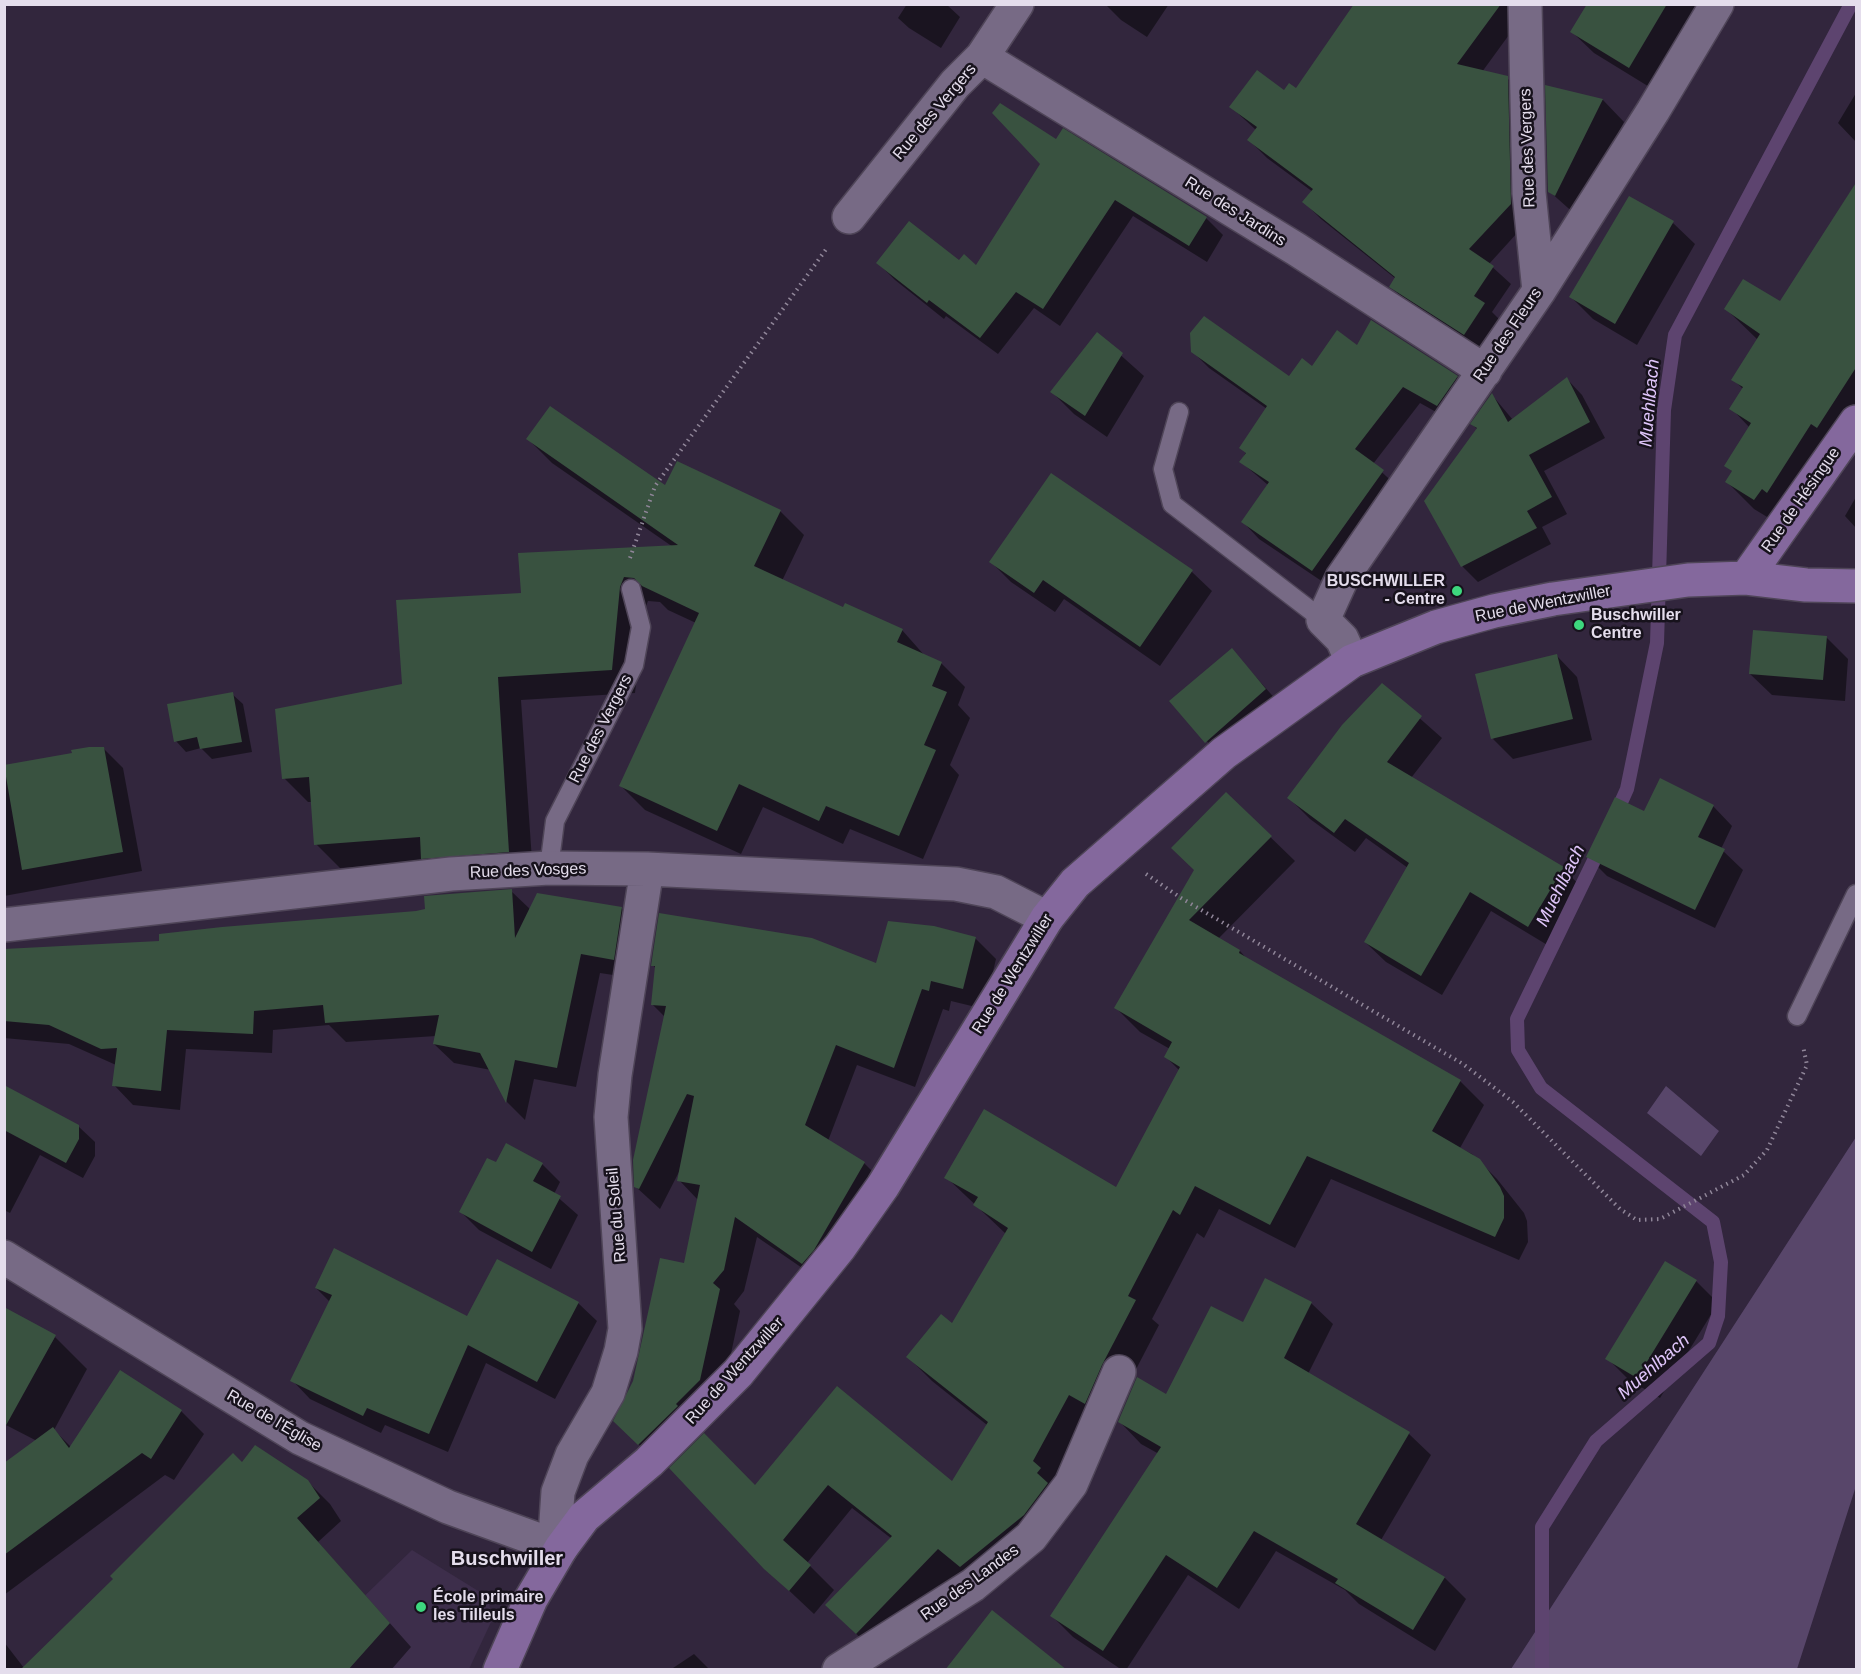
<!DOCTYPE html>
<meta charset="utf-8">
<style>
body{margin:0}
#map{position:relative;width:1861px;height:1674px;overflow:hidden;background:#32263d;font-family:Arial,sans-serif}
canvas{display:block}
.frame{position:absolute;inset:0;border:6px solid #e4ddec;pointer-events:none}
</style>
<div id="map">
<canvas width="1861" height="1674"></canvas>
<div class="frame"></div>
</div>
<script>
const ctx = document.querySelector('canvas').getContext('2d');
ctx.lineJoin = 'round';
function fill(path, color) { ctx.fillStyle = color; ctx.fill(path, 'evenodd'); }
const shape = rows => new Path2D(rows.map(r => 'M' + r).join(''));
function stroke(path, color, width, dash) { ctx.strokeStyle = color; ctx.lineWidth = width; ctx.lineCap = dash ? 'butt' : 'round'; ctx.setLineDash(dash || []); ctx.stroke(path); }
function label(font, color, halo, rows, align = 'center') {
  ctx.font = font + ' Arial,sans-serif'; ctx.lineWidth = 5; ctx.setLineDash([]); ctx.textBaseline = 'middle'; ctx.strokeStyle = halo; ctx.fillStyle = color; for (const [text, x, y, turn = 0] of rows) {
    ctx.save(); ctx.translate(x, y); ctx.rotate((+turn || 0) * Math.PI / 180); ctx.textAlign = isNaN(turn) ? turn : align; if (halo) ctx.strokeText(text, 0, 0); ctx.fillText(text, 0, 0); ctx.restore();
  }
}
fill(shape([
 [412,1550,488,1597,492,1620,469,1669,288,1670]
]), '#3d2e4b');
fill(shape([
 [1666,1086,1719,1131,1701,1156,1647,1113],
 [1856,1137,1856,1486,1797,1669,1511,1669]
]), '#58466a');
fill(shape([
 [907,4,946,4,960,17,941,48,909,28,898,18],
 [1105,4,1169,4,1147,37,1121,20],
 [1450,4,1530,6,1482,72,1507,78,1525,95,1528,221,1489,264,1511,284,1492,312,1501,321,1482,351,1409,304,1391,287,1396,279,1321,219,1304,202,1313,192,1267,158,1249,140,1256,130,1231,107,1296,90],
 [1589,4,1716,4,1651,88,1594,53,1572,32],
 [1547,87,1603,100,1624,122,1577,216,1549,191],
 [1856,93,1856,142,1838,123],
 [1056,141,1206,218,1223,235,1207,262,1133,216,1060,326,1034,308,998,354,946,316,944,319,895,280,878,263,960,262,976,267],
 [1856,183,1856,435,1782,526,1754,509,1727,482,1733,472,1726,466,1750,428,1731,408,1743,389,1733,379,1758,340,1726,309,1781,303],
 [1673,223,1695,244,1637,345,1593,319,1571,297],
 [1097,334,1144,376,1107,437,1074,414,1052,392],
 [1358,347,1457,377,1473,393,1454,422,1420,403,1373,464,1399,488,1329,586,1259,539,1243,522,1268,485,1241,462,1267,409,1209,368,1192,351,1290,378],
 [1567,379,1582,395,1605,438,1544,471,1567,514,1542,527,1551,544,1478,582,1463,567,1426,501,1477,429,1472,424,1492,395,1513,420],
 [528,439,666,487,780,511,804,535,782,581,844,609,902,630,925,656,941,663,965,687,958,705,970,718,950,765,959,775,923,859,850,829,843,844,763,807,741,854,645,810,621,786,696,623,668,610,660,602,648,601,644,611,635,693,521,700,533,875,427,862,340,868,316,844,312,802,308,802,284,778,522,594,673,547,552,463],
 [1856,497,1856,528,1845,516],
 [991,562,1192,572,1212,591,1160,666,1064,599,1055,612,1011,582],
 [1826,637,1848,659,1845,701,1772,695,1750,674],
 [1232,650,1286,711,1227,763,1171,702],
 [1557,656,1577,677,1592,740,1513,759,1493,739],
 [1382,685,1442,738,1411,778,1563,868,1583,889,1549,946,1491,911,1442,995,1386,962,1365,942,1408,868,1366,838,1355,852,1310,819,1289,798],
 [232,694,243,704,252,752,212,759,201,748,186,752,176,741],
 [104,749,123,768,142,871,4,896,4,767],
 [1226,794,1295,861,1218,939,1240,951,1248,960,1460,1081,1484,1105,1460,1148,1472,1154,1497,1179,1524,1213,1527,1221,1528,1242,1519,1260,1331,1179,1295,1248,1219,1209,1204,1238,1197,1233,1152,1319,1159,1325,1048,1539,881,1657,851,1629,892,1539,852,1508,807,1563,834,1590,814,1614,765,1568,756,1487,838,1388,952,1483,987,1425,932,1381,908,1357,953,1325,1006,1234,946,1177,1116,1189,1180,1071,1166,1057,1170,1049,1140,1032,1116,1008,1195,871],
 [1713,806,1732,826,1721,849,1743,870,1715,928,1607,876,1588,857,1644,813],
 [511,891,531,910,621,908,641,927,633,978,600,973,576,1087,534,1079,525,1120,507,1102,491,1070,454,1063,434,1044,436,1036,346,1042,329,1025,273,1030,272,1053,186,1049,180,1110,133,1105,114,1085,116,1065,69,1044,4,1038,4,948,6,951,161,942,416,913],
 [975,938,996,959,984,1009,951,1001,949,1011,943,1009,915,1087,857,1065,828,1141,864,1163,885,1184,824,1283,757,1237,744,1291,734,1304,740,1311,721,1401,660,1465,636,1442,685,1265,698,1200,679,1180,680,1170,660,1209,636,1187,665,1017,652,1004,656,969,653,965,877,965],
 [4,1087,78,1126,95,1142,95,1156,83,1178,40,1155,10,1213,4,1210],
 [497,1164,542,1164,560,1182,554,1194,578,1215,551,1269,479,1230,461,1212],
 [1696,1281,1718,1303,1660,1398,1629,1380,1607,1358],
 [316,1288,468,1318,578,1303,597,1321,555,1399,486,1363,448,1452,385,1425,381,1433,310,1399,292,1380,330,1302],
 [1311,1303,1333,1324,1308,1374,1409,1434,1431,1455,1381,1540,1445,1578,1466,1599,1435,1651,1359,1604,1345,1590,1276,1551,1239,1609,1188,1575,1126,1670,1122,1670,1073,1637,1052,1616,1159,1454,1141,1444,1120,1422,1166,1396,1244,1325],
 [55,1337,87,1369,54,1430,71,1447,181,1411,204,1434,174,1480,165,1475,4,1595,4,1465,37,1441,4,1424],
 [243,1464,307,1481,330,1504,341,1521,318,1542,411,1647,391,1670,4,1670,4,1642,24,1668],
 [694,1654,710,1670,670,1670]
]), '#0007');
stroke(shape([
 [1614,818,1627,789,1657,643,1664,410,1675,335,1851,4],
 [1542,1670,1542,1527,1596,1441,1709,1343,1718,1316,1721,1262,1713,1222,1541,1088,1518,1050,1517,1019,1601,846]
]), '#5d446f', 14);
fill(shape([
 [1354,4,1501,4,1457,64,1508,76,1511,204,1469,249,1494,266,1474,296,1485,303,1464,335,1389,287,1395,277,1302,202,1313,189,1247,140,1257,127,1229,107,1257,70,1284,90,1289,83,1296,88],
 [1587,4,1667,4,1629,68,1570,32],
 [1545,85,1603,99,1555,196,1548,192],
 [1000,103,1056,139,1063,128,1207,217,1189,246,1115,200,1043,309,1016,292,980,338,929,300,927,303,876,263,909,221,959,260,964,254,976,265,1040,164,992,113],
 [1857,181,1857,366,1817,428,1811,424,1767,493,1762,489,1754,500,1725,482,1732,471,1724,466,1751,423,1729,409,1743,387,1731,380,1760,334,1724,309,1743,279,1780,301],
 [1629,196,1674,221,1615,324,1569,297],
 [1204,316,1289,376,1302,358,1312,366,1337,330,1357,345,1371,320,1458,376,1437,406,1403,387,1355,449,1384,470,1312,571,1241,522,1269,482,1239,462,1246,453,1239,448,1267,406,1191,352,1190,333],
 [1097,332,1123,353,1085,416,1050,392],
 [1567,377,1590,422,1529,455,1552,497,1527,511,1537,528,1461,567,1424,501,1477,428,1470,424,1492,393,1508,422],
 [550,406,665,485,677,461,781,510,754,566,843,607,845,603,903,629,897,642,942,662,932,686,947,692,924,745,936,750,899,836,826,806,819,821,739,784,717,831,619,786,699,613,642,586,634,578,624,577,620,587,612,670,498,677,509,852,421,859,420,837,314,845,309,777,282,779,275,709,402,684,396,600,521,593,518,553,678,545,526,439],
 [1051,473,1193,570,1140,647,1043,580,1034,593,989,562],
 [1753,630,1827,636,1823,680,1749,674],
 [1232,648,1266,689,1205,743,1169,701],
 [1557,654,1573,719,1491,739,1475,674],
 [1382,683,1422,716,1387,762,1564,867,1528,927,1470,892,1421,976,1364,942,1409,863,1345,819,1334,833,1287,798,1342,725],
 [233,692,242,742,200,749,197,737,174,742,167,704],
 [89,747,104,747,123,852,22,870,4,765,72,753,71,750],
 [1660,778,1714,805,1698,837,1725,849,1695,910,1586,857,1615,797,1644,811],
 [1226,792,1272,836,1189,920,1240,950,1239,953,1461,1080,1432,1131,1480,1159,1500,1187,1504,1196,1504,1218,1495,1237,1307,1156,1270,1225,1195,1186,1180,1215,1173,1210,1128,1296,1136,1300,1102,1365,1085,1404,1069,1395,1033,1461,1041,1468,1037,1473,1048,1483,1024,1515,960,1567,938,1549,856,1634,825,1605,892,1536,828,1485,783,1540,811,1565,789,1591,764,1569,669,1468,704,1433,755,1485,837,1386,952,1481,988,1422,906,1357,941,1314,952,1323,1008,1228,973,1205,978,1197,944,1178,984,1109,1116,1187,1180,1067,1164,1057,1172,1042,1114,1008,1194,870,1171,848],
 [512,889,515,938,537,893,622,907,614,960,581,954,557,1068,515,1060,506,1103,480,1053,433,1044,439,1015,325,1023,323,1005,254,1011,253,1034,167,1030,161,1091,112,1086,117,1048,101,1049,49,1025,4,1021,4,949,159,941,159,934,222,927,416,911,425,909,424,896],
 [659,913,812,938,876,963,888,921,934,926,976,937,963,989,931,981,929,991,922,989,894,1068,836,1045,805,1125,865,1162,814,1250,802,1264,735,1217,724,1270,713,1283,720,1289,700,1380,676,1404,678,1406,638,1445,613,1421,633,1381,660,1258,684,1263,700,1185,677,1181,694,1096,687,1094,639,1189,634,1187,633,1160,666,1006,651,1005,655,966,651,966],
 [4,1085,79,1125,79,1139,66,1163,4,1130],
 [506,1143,543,1163,533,1181,561,1196,532,1252,459,1212,487,1158,496,1162],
 [334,1248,467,1316,497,1259,579,1302,537,1382,468,1345,429,1434,367,1408,363,1416,290,1381,332,1295,315,1288],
 [1665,1261,1697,1280,1637,1378,1605,1359],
 [1265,1278,1312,1302,1284,1358,1410,1432,1356,1524,1445,1577,1413,1630,1335,1583,1338,1579,1254,1531,1217,1588,1166,1555,1103,1651,1050,1616,1161,1447,1118,1422,1137,1377,1166,1394,1211,1306,1243,1322],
 [4,1307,56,1335,4,1429],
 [120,1370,182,1410,151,1459,142,1453,4,1555,4,1463,53,1427,69,1448],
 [255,1445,308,1480,320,1498,297,1518,390,1623,348,1670,20,1670,113,1579,110,1576,233,1453,242,1462],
 [992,1610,1067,1670,945,1670]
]), '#395240');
const lane = shape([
 [1179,412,1163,469,1172,504,1323,620],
 [549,868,555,821,634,665,641,627,631,589],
 [1797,1016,1856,894]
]);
const street = shape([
 [1525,4,1529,193,1539,291],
 [982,57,1296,249,1485,371],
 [849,217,955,84,982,57,1017,4],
 [1352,661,1342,639,1323,620,1342,578,1539,291,1653,111,1717,4],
 [4,925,451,874,549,868,647,869,956,884,996,892,1047,918],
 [4,1257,300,1438,448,1507,561,1548],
 [561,1548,556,1521,558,1492,572,1455,608,1393,621,1351,625,1329,611,1117,615,1075,647,869],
 [839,1670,973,1585,1031,1537,1071,1484,1119,1372]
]);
const secondary = shape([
 [1746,578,1856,422],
 [500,1670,531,1599,561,1548,584,1517,649,1462,738,1373,840,1247,883,1186,1047,918,1075,883,1224,753,1352,661,1436,627,1494,611,1553,599,1688,580,1746,578,1806,585,1856,586]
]);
stroke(lane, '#4f4558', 21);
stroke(street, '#4f4558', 36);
stroke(secondary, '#4f4558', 36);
stroke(shape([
 [630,558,655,486,827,248],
 [1146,874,1181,898,1463,1064,1513,1102,1620,1209,1637,1220,1660,1219,1744,1175,1767,1150,1807,1065,1803,1046]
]), '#908699', 4, [1.5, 4.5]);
stroke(lane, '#776a85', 18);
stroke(street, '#776a85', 33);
stroke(secondary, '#84689d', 33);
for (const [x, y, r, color] of [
 [1457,591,6,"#3dd77e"],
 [1579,625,6,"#3dd77e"],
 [421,1607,6,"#3dd77e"]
]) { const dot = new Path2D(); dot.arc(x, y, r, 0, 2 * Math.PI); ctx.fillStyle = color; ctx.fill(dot); stroke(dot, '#17121c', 2); }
label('16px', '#e4ddec', '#17121c', [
 ["Rue des Vergers",935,112,-50],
 ["Rue des Vergers",1528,148,-92],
 ["Rue des Jardins",1235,212,32],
 ["Rue des Fleurs",1508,335,-56],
 ["Rue de Hésingue",1801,500,-55],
 ["Rue de Wentzwiller",1543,604,-11],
 ["Rue des Vergers",601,729,-63],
 ["Rue des Vosges",528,871,-2],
 ["Rue de Wentzwiller",1013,974,-58],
 ["Rue du Soleil",617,1215,-95],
 ["Rue de Wentzwiller",735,1371,-48],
 ["Rue de l'Église",274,1421,30],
 ["Rue des Landes",970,1583,-36]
]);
label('bold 16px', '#e4ddec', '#17121c', [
 ["BUSCHWILLER",1445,582,"right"],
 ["- Centre",1445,600,"right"],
 ["Buschwiller",1591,616],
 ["Centre",1591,634],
 ["École primaire",433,1598],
 ["les Tilleuls",433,1616]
], 'left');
label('italic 18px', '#e0c6fb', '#17121c', [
 ["Muehlbach",1650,403,-85],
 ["Muehlbach",1561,886,-64],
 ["Muehlbach",1654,1367,-41]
]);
label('bold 20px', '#e4ddec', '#17121c', [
 ["Buschwiller",507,1559]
]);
</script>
